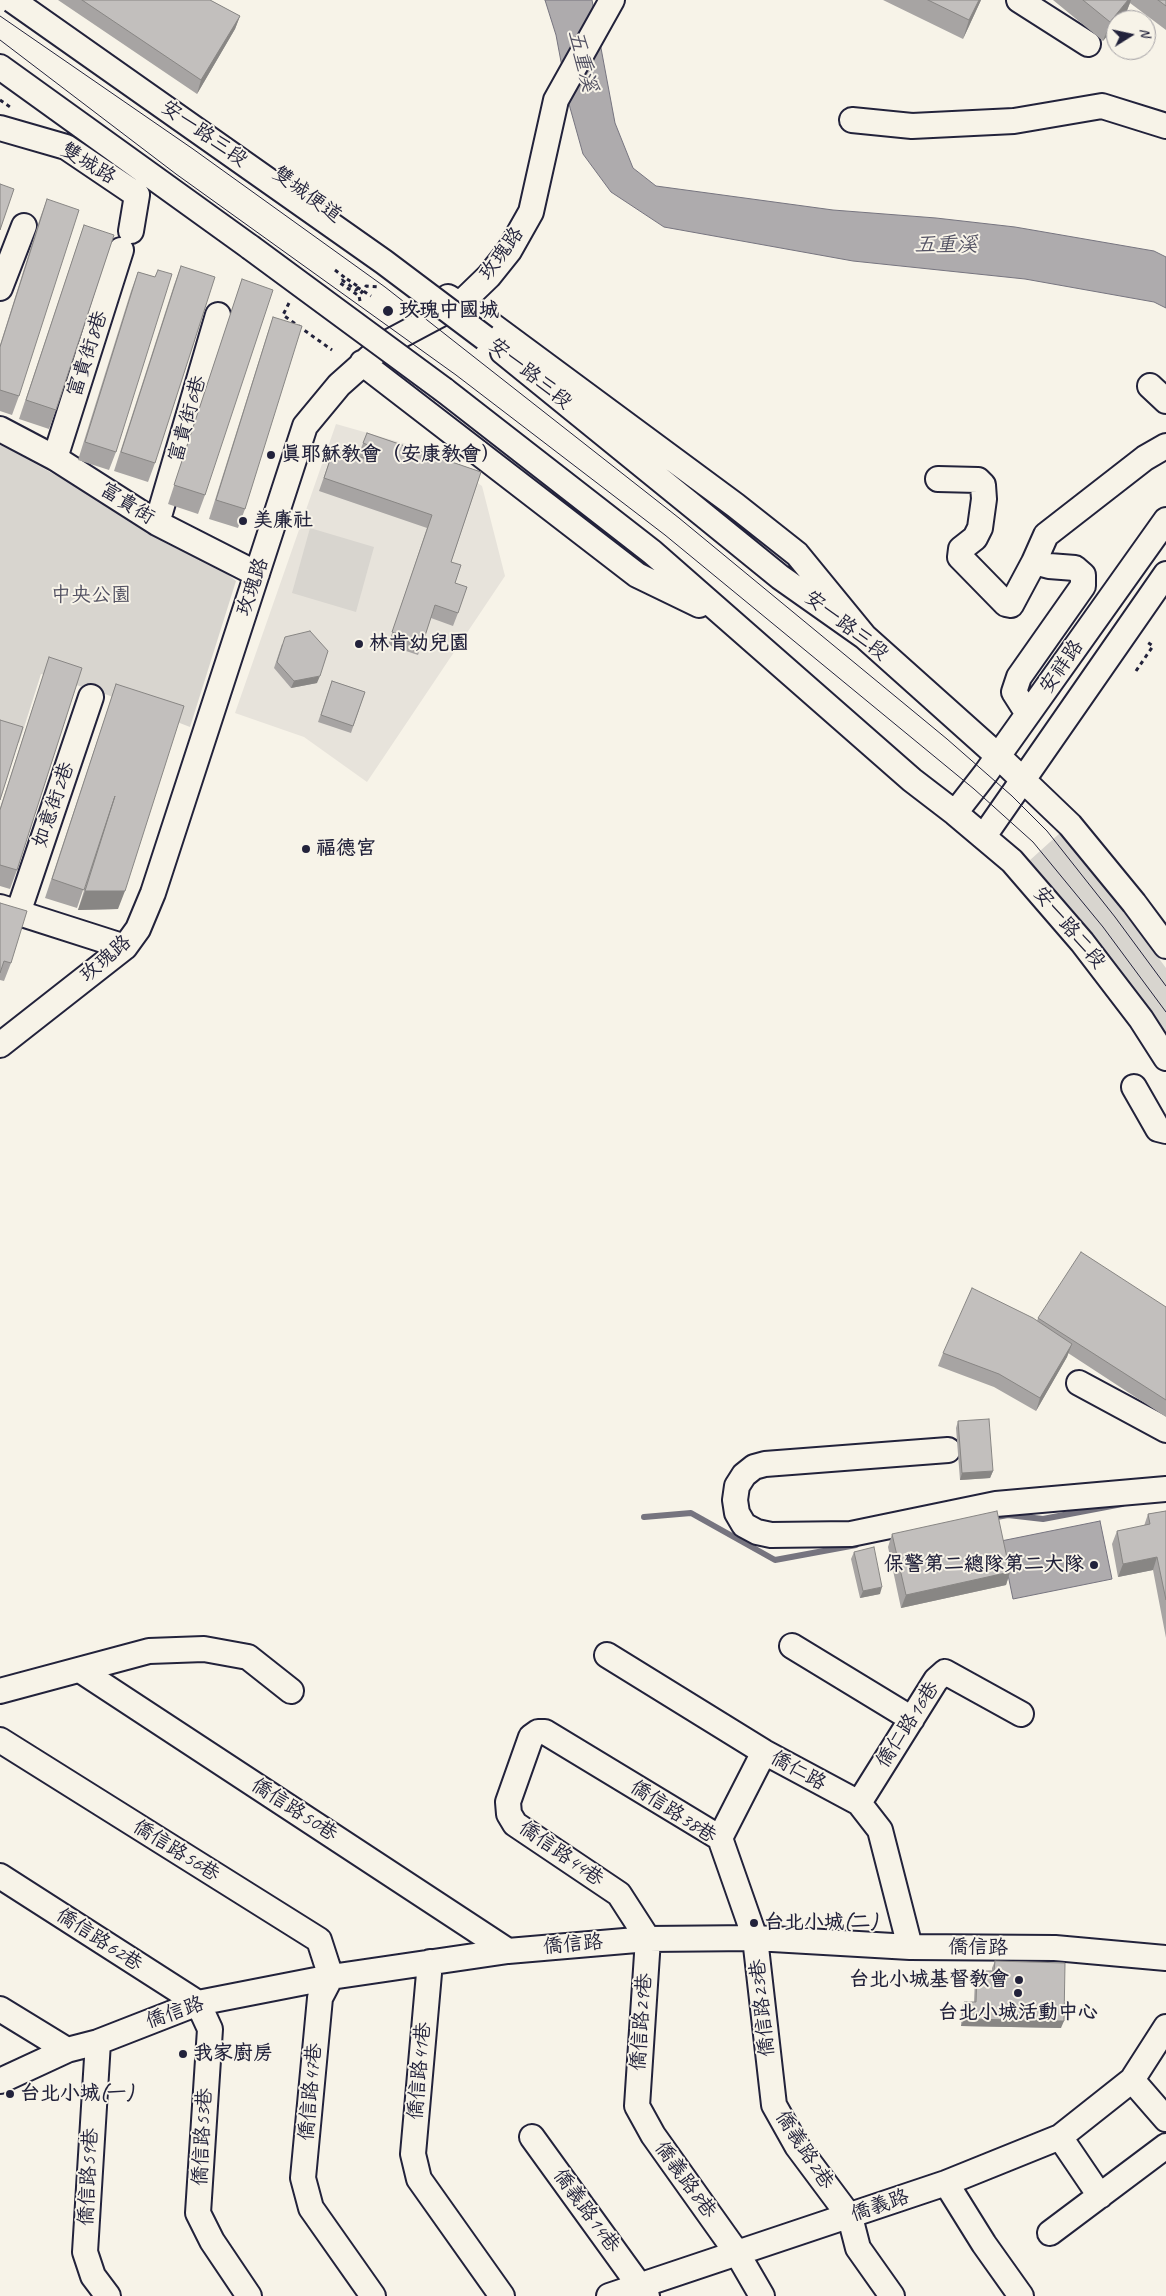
<!DOCTYPE html>
<meta charset="utf-8">
<style>
body{margin:0}
#map{position:relative;width:1166px;height:2296px;overflow:hidden;background:#f7f3e8;font-family:Caveat,sans-serif}
canvas{display:block}
.north{position:absolute;left:1106px;top:10px;width:50px;height:50px;box-sizing:border-box;background:#f7f3e8;border:1px solid #a29fa3;border-radius:50%;rotate:80deg;font-size:14px;font-weight:700;line-height:20px;text-align:center;color:#22223b}
.north::after{content:'';display:block;margin:auto;width:18px;height:22px;background:#22223b;clip-path:polygon(50% 0,100% 100%,50% 72%,0 100%)}
</style>
<div id="map">
<canvas width="1166" height="2296"></canvas>
<div class="north">N</div>
</div>
<script>
const ctx = document.querySelector('canvas').getContext('2d');
ctx.lineJoin = 'round';
function fill(path, color) { ctx.fillStyle = color; ctx.fill(path, 'evenodd'); }
const shape = rows => new Path2D(rows.map(r => 'M' + r).join(''));
function stroke(path, color, width, dash) { ctx.strokeStyle = color; ctx.lineWidth = width; ctx.lineCap = dash ? 'butt' : 'round'; ctx.setLineDash(dash || []); ctx.stroke(path); }
function label(font, color, halo, rows, align = 'center') {
  ctx.font = font + ' Caveat,"LXGW WenKai TC",sans-serif'; ctx.lineWidth = 4; ctx.setLineDash([]); ctx.textBaseline = 'middle'; ctx.strokeStyle = halo; ctx.fillStyle = color; for (const [text, x, y, turn = 0] of rows) {
    ctx.save(); ctx.translate(x, y); ctx.rotate((+turn || 0) * Math.PI / 180); ctx.textAlign = isNaN(turn) ? turn : align; if (halo) ctx.strokeText(text, 0, 0); ctx.fillText(text, 0, 0); ctx.restore();
  }
}
fill(shape([
 [336,424,424,449,482,486,505,576,367,782,304,737,235,713]
]), '#e7e3db');
fill(shape([
 [0,444,216,565,236,581,190,727,105,694,41,674,19,743,0,737],
 [310,528,374,547,356,612,292,593],
 [1060,833,1123,910,1166,968,1166,1040,1090,935,1029,861]
]), '#d8d5cf');
const water = shape([
 [545,0,592,0,615,123,633,168,656,186,833,210,936,218,1015,227,1154,251,1166,257,1166,308,1154,302,1025,279,853,261,664,227,611,192,583,154,569,104,556,35,545,0],
 [1100,1521,1112,1579,1013,1599,1001,1541,1100,1521]
]);
fill(water, '#aeabad');
stroke(water, '#76747f', 1);
stroke(shape([
 [644,1517,691,1513,775,1560,856,1545],
 [991,1518,1008,1515,1043,1519,1122,1504]
]), '#76747f', 6);
const minor = shape([
 [1019,0,1088,44],
 [0,67,250,247],
 [852,120,912,126,1014,121,1102,106,1166,126],
 [0,128,66,147,137,195,131,231],
 [0,288,24,226],
 [448,297,478,315,735,505,797,554,865,637],
 [503,352,780,577,865,637,998,756,1070,825,1134,903,1166,946],
 [362,363,637,575,699,605],
 [1150,386,1166,401],
 [444,390,652,552,912,780,955,813,1012,861,1082,942,1141,1019,1166,1058],
 [0,429,55,458,157,523,257,574],
 [55,458,121,250],
 [938,479,978,480,983,485,984,499,980,528,975,538,961,549,960,557,1006,604,1011,605,1034,562,1049,566,1075,568,1083,575,1083,586,1019,677,1014,692,1028,714],
 [157,523,218,315],
 [1034,562,1046,535,1145,458,1166,446],
 [955,813,986,773,1166,520],
 [984,836,1166,574],
 [0,907,125,947],
 [18,913,91,697],
 [0,1045,125,947,138,929,153,893,305,426,339,385,385,344,460,304,489,276,509,251,531,212,556,100,612,0],
 [1134,1087,1158,1129,1166,1131],
 [1079,1383,1166,1430],
 [948,1450,765,1464,754,1467,744,1475,737,1486,735,1500,737,1513,744,1525,757,1532,771,1535,851,1534,996,1504,1166,1489],
 [792,1646,912,1719],
 [607,1655,764,1752,859,1803,880,1830,910,1947],
 [80,1670,508,1951],
 [0,1691,149,1651,204,1649,248,1657,291,1691],
 [0,1740,319,1940,331,1977,320,1998,303,2178,311,2208,373,2296],
 [859,1803,936,1680,945,1672,1021,1714],
 [720,1838,764,1752],
 [0,1876,198,2003,210,2029,198,2213,212,2241,249,2296],
 [430,1962,413,2154,419,2179,502,2296],
 [0,2009,67,2050],
 [98,2042,85,2252,93,2276,108,2296],
 [1132,2080,1166,2119],
 [0,2081,67,2050,98,2042,198,2003,331,1977,508,1951,648,1939,755,1938,910,1947,1055,1948,1166,1958],
 [532,2137,647,2296],
 [1060,2137,1100,2196],
 [946,2183,984,2244,1021,2296],
 [1050,2233,1166,2146],
 [609,2296,946,2183,1060,2137,1132,2080,1166,2027],
 [762,2296,737,2253,653,2135,637,2106,648,1939,619,1894,515,1824,509,1814,508,1802,531,1737,538,1732,545,1732,720,1838,755,1938,774,2105,797,2146,850,2217,858,2248,892,2296]
]);
stroke(minor, '#22223b', 28);
stroke(shape([
 [0,100,10,107],
 [335,270,348,280],
 [347,279,359,287,356,290,342,280,340,283,359,296],
 [357,287,371,296],
 [360,301,359,296,366,286,380,287],
 [289,303,283,315,332,350],
 [1136,671,1153,646,1147,642]
]), '#22223b', 3, [4, 4]);
stroke(minor, '#f7f3e8', 24);
stroke(shape([
 [0,16,193,149,385,287,679,518,947,739,1012,796,1047,831,1115,917,1166,986],
 [0,40,176,174,456,375,665,535,974,789,1033,842,1103,927,1166,1012]
]), '#22223b', 1);
const minorBridge = shape([
 [12,0,384,262,485,338],
 [250,247,444,390]
]);
stroke(minorBridge, '#22223b', 28, []);
stroke(minorBridge, '#f7f3e8', 24);
fill(shape([
 [58,0,210,0,240,16,235,29,197,94],
 [883,0,981,0,963,39],
 [1053,0,1166,0,1166,30,1130,3,1126,13,1103,41],
 [47,199,19,396,12,415,0,411,0,345,40,218],
 [84,225,56,410,49,429,19,419],
 [181,266,155,463,148,482,114,471,174,285],
 [158,270,116,452,109,470,78,460,131,291,138,272,155,277],
 [242,279,205,495,198,514,168,504],
 [273,317,245,509,238,528,209,519,267,335],
 [367,433,481,472,451,562,455,583,458,613,453,626,431,618,418,655,388,645,427,528,319,491,334,448,358,456],
 [282,644,317,683,291,688,274,668],
 [49,657,17,870,10,889,0,886,0,808,43,676],
 [332,681,365,692,351,733,318,722],
 [116,684,118,909,78,910,95,855,77,908,45,898],
 [0,903,11,963,4,981,0,980],
 [1166,1307,1166,1417,1068,1353,1067,1357,1036,1411,994,1387,938,1366,943,1353,1037,1321,1038,1318],
 [958,1421,993,1471,990,1478,960,1480,956,1428],
 [1166,1511,1166,1638,1153,1570,1118,1577,1112,1544,1117,1531,1144,1526,1148,1514],
 [892,1534,1010,1572,1006,1585,901,1608,888,1547],
 [854,1552,880,1594,860,1598,851,1559],
 [995,1961,1061,2028,961,2026,962,2008,964,2002,974,2002,975,1978,977,1971,992,1971,992,1968]
]), '#a7a4a3');
fill(shape([
 [979,0,981,0,963,39,969,20],
 [1128,0,1131,0,1126,13,1120,20,1116,20,1116,25,1103,41,1110,22],
 [240,16,235,29,197,94,201,80],
 [320,676,317,683,291,688,294,681],
 [85,891,125,891,118,909,78,910],
 [1072,1344,1067,1357,1036,1411,1040,1398],
 [993,1471,990,1478,960,1480,962,1473],
 [1157,1557,1153,1570,1118,1577,1123,1564],
 [1010,1572,1006,1585,901,1608,906,1595],
 [882,1587,880,1594,860,1598,863,1591],
 [964,2019,1064,2021,1061,2028,961,2026]
]), '#888684');
const building = shape([
 [82,0,210,0,240,16,201,80,82,0],
 [928,0,979,0,969,20,928,0],
 [1083,0,1128,0,1110,22,1083,0],
 [1158,0,1166,0,1166,6,1158,0],
 [0,184,14,189,0,230,0,184],
 [47,199,79,210,19,396,0,390,0,347,47,199],
 [84,225,114,235,56,410,26,400,84,225],
 [181,266,215,277,155,463,121,452,181,266],
 [158,270,172,274,116,452,85,442,138,272,155,277,158,270],
 [242,279,273,290,205,495,174,485,242,279],
 [273,317,302,326,245,509,216,500,273,317],
 [367,433,481,472,451,562,461,565,455,583,467,587,458,613,435,605,423,642,392,632,432,515,324,478,334,448,369,460,373,447,363,443,367,433],
 [310,631,328,651,320,676,294,681,277,662,285,637,310,631],
 [49,657,82,668,17,870,0,865,0,810,49,657],
 [332,681,365,692,353,726,321,715,332,681],
 [116,684,184,706,125,891,85,891,115,796,84,890,52,879,116,684],
 [0,720,23,727,0,800,0,720],
 [0,903,27,911,11,963,4,961,0,973,0,903],
 [1081,1252,1166,1307,1166,1400,1038,1318,1081,1252],
 [972,1288,1033,1318,1072,1344,1040,1398,999,1374,943,1353,972,1288],
 [989,1419,993,1471,962,1473,958,1421,989,1419],
 [997,1511,1010,1572,906,1595,892,1534,997,1511],
 [1166,1511,1166,1600,1157,1557,1123,1564,1117,1531,1150,1524,1148,1514,1166,1511],
 [874,1547,882,1587,863,1591,854,1552,874,1547],
 [995,1961,1065,1963,1064,2021,964,2019,964,2002,976,2002,977,1971,994,1971,995,1961]
]);
fill(building, '#c2bfbd');
stroke(building, '#888684', 1);
for (const [x, y, r, color] of [
 [388,311,6,"#22223b"],
 [271,455,5,"#22223b"],
 [243,521,5,"#22223b"],
 [359,644,5,"#22223b"],
 [306,849,5,"#22223b"],
 [1094,1565,5,"#22223b"],
 [754,1923,5,"#22223b"],
 [1019,1980,5,"#22223b"],
 [1018,1993,5,"#22223b"],
 [183,2054,5,"#22223b"],
 [10,2094,5,"#22223b"]
]) { const dot = new Path2D(); dot.arc(x, y, r, 0, 2 * Math.PI); ctx.fillStyle = color; ctx.fill(dot); stroke(dot, '#f7f3e8', 2); }
label('20px', '#22223b', '#f7f3e8', [
 ["安一路三段",204,134,35],
 ["雙城路",88,164,31],
 ["雙城便道",307,195,36],
 ["玫瑰路",502,254,-54],
 ["富貴街8巷",88,354,-72],
 ["安一路三段",530,374,39],
 ["富貴街6巷",188,419,-74],
 ["富貴街",127,504,32],
 ["玫瑰路",253,587,-71],
 ["安一路三段",846,626,38],
 ["安祥路",1062,667,-55],
 ["如意街2巷",54,805,-71],
 ["安一路二段",1069,928,50],
 ["玫瑰路",106,959,-41],
 ["僑仁路16巷",908,1725,-57],
 ["僑仁路",798,1771,29],
 ["僑信路50巷",294,1810,33],
 ["僑信路38巷",673,1812,33],
 ["僑信路56巷",176,1851,32],
 ["僑信路44巷",561,1854,35],
 ["僑信路62巷",99,1940,33],
 ["僑信路",573,1945,-5],
 ["僑信路",978,1948,1],
 ["僑信路23巷",763,2008,-96],
 ["僑信路",175,2013,-19],
 ["僑信路29巷",642,2022,-86],
 ["僑信路41巷",420,2071,-85],
 ["僑信路47巷",311,2092,-85],
 ["僑信路53巷",203,2137,-87],
 ["僑義路2巷",804,2150,57],
 ["僑信路59巷",89,2177,-87],
 ["僑義路8巷",685,2180,54],
 ["僑義路",880,2206,-19],
 ["僑義路14巷",586,2211,54]
]);
label('bold 20px', '#22223b', '#f7f3e8', [
 ["玫瑰中國城",399,311],
 ["真耶穌教會（安康教會）",281,455],
 ["美廉社",253,521],
 ["林肯幼兒園",369,644],
 ["福德宮",316,849],
 ["保警第二總隊第二大隊",1084,1565,"right"],
 ["台北小城(二)",764,1923],
 ["台北小城基督教會",1009,1980,"right"],
 ["台北小城活動中心",1018,2013,"center"],
 ["我家廚房",193,2054],
 ["台北小城(一)",20,2094]
], 'left');
label('20px', '#504f60', '#f7f3e8', [
 ["中央公園",91,596]
]);
label('italic 21px', '#535263', '#f7f3e8', [
 ["五重溪",582,61,76],
 ["五重溪",946,245]
]);
</script>
